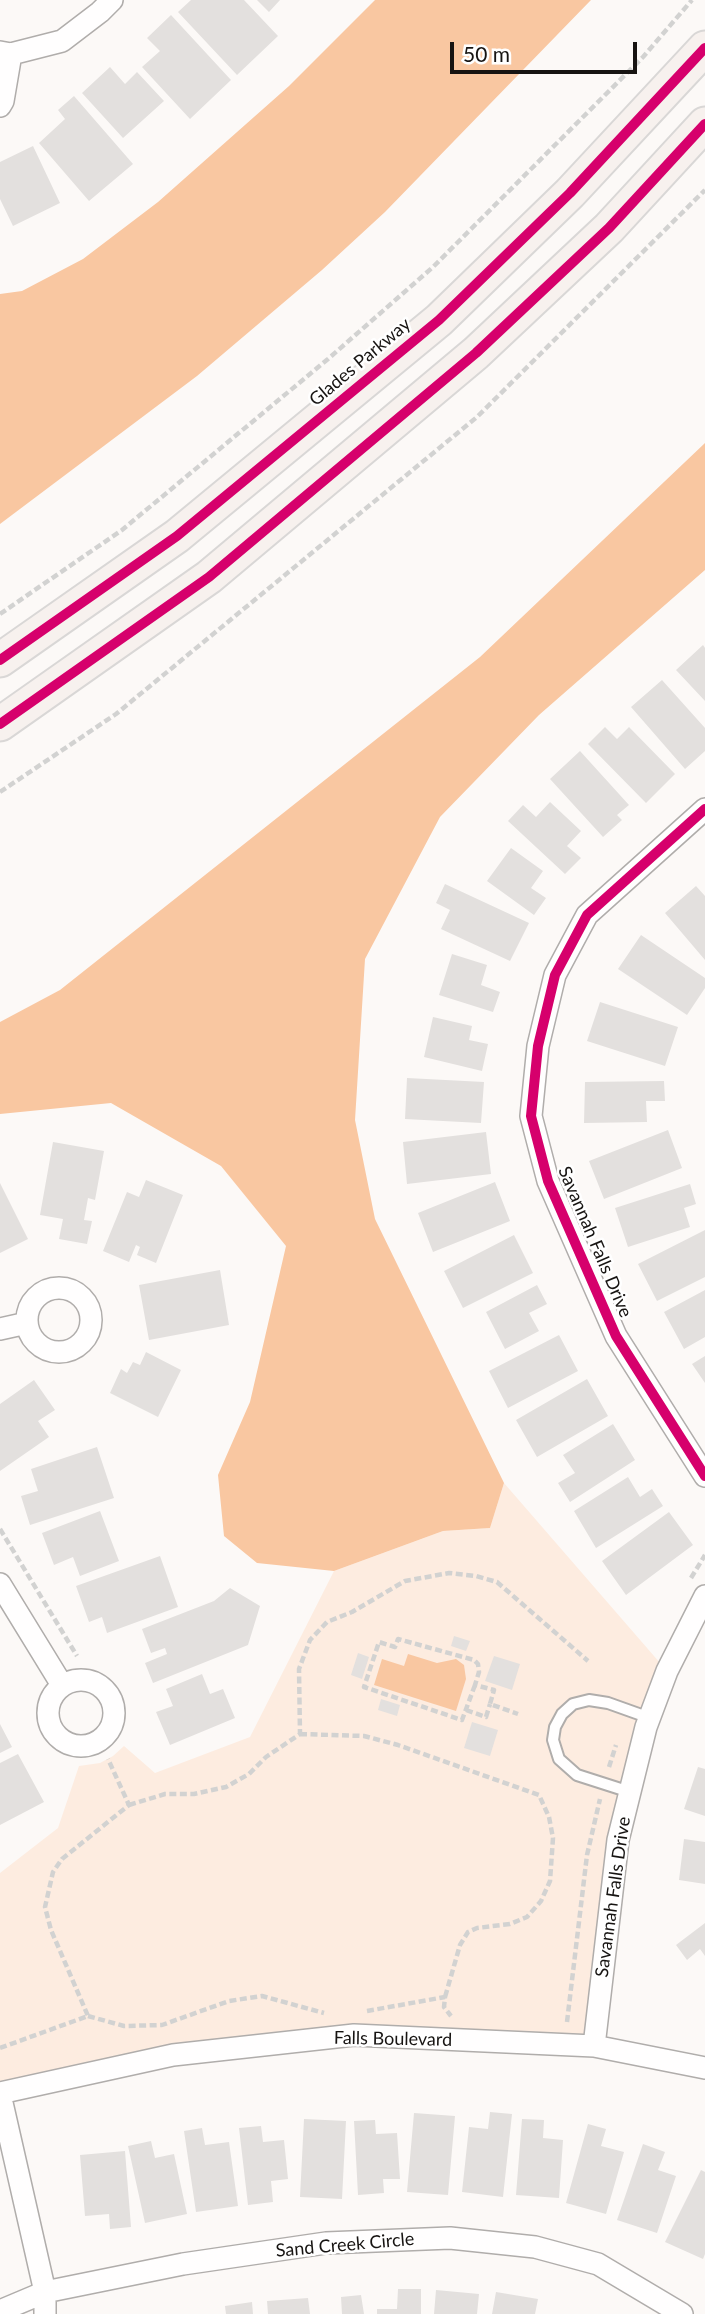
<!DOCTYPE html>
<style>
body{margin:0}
#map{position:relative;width:705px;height:2314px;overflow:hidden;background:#fcf9f7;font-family:Lato,sans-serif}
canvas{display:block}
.scale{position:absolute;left:450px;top:42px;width:187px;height:32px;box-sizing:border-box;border:4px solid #171412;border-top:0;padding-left:9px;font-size:21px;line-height:24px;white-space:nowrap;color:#171412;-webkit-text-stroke:5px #fff;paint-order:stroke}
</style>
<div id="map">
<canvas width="705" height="2314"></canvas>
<div class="scale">50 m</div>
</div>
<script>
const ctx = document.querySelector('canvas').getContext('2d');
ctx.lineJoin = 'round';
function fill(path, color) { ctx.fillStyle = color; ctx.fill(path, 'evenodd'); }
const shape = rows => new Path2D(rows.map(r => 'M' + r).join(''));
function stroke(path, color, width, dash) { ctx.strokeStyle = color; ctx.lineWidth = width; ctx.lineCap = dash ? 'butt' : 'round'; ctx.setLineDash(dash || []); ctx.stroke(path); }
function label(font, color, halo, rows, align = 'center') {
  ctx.font = font + ' Lato,sans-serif'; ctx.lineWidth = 5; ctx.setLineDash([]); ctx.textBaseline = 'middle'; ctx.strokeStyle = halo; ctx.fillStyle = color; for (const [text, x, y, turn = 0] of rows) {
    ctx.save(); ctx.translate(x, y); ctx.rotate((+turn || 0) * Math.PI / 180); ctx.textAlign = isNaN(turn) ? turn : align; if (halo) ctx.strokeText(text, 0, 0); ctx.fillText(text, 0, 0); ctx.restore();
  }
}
fill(shape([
 [504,1483,667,1671,646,1727,594,2046,354,2035,0,2093,0,1873,58,1828,79,1766,100,1763,113,1756,124,1746,155,1773,250,1737,334,1571,443,1531,490,1528]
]), '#fdece0');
fill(shape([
 [375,0,591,0,385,212,322,270,197,376,0,524,0,294,22,291,83,259,158,202,289,86],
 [705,443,705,570,539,715,440,817,365,959,355,1120,375,1219,504,1483,490,1528,443,1531,334,1571,257,1563,224,1536,218,1475,250,1402,286,1246,221,1166,111,1103,0,1114,0,1022,60,990,480,657],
 [408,1654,437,1663,456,1659,464,1665,466,1679,456,1711,374,1685,382,1659,404,1666]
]), '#f9c7a1');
fill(shape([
 [191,0,244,0,278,36,237,75,178,12],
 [257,0,280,0,269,12],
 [171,15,231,80,190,119,142,67,160,51,147,38],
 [110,67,125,84,137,72,164,101,123,138,82,93],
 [74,96,133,164,89,201,39,143,65,119,58,110],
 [33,146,60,203,13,226,0,199,0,162],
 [703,645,705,648,705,701,676,670],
 [662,680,705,728,705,751,685,769,631,707],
 [605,727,617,739,629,727,675,774,646,803,588,744],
 [580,751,629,805,617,815,622,820,603,837,550,779],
 [550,802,581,831,567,846,581,858,565,874,508,821,523,805,536,817],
 [511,848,543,871,531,888,546,898,534,915,487,881],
 [445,884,529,923,510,961,441,929,450,910,436,903],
 [696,886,705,896,705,960,665,913],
 [641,935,705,978,705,988,687,1015,618,969],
 [452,954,487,965,481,985,500,992,493,1012,439,995],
 [600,1002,678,1027,665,1066,587,1041],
 [433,1017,472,1026,469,1040,488,1044,482,1071,424,1057],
 [407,1078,484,1082,481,1123,405,1119],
 [664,1081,665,1101,646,1101,647,1122,584,1123,585,1082],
 [668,1130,682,1168,604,1199,589,1161],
 [486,1132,491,1174,407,1184,403,1142],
 [53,1142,104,1151,95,1200,88,1198,84,1220,92,1221,87,1244,59,1239,63,1219,40,1215],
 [146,1180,183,1195,156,1263,137,1255,140,1247,136,1245,129,1262,103,1251,127,1192,139,1197],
 [495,1182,510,1221,433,1252,418,1213],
 [0,1183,28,1239,0,1253],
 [690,1184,696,1204,684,1208,690,1227,628,1247,615,1208],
 [705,1230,705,1277,657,1301,638,1264],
 [514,1235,533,1273,463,1308,444,1271],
 [220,1270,229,1325,149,1340,139,1285],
 [537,1285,547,1304,529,1313,539,1331,505,1349,486,1312],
 [705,1290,705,1337,684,1349,664,1312],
 [559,1335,578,1371,508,1408,489,1371],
 [146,1352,181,1370,158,1417,110,1393,121,1369,127,1373,133,1362,140,1365],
 [705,1356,705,1383,692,1364],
 [587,1379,608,1416,537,1457,516,1420],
 [34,1380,55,1410,38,1421,49,1437,0,1471,0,1404],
 [613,1424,635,1460,570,1502,558,1483,575,1473,563,1455],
 [97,1447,114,1498,30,1525,21,1496,38,1491,31,1469],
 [628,1477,640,1497,652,1489,663,1506,596,1548,574,1511],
 [100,1511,119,1561,80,1576,73,1557,54,1565,42,1533],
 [669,1512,693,1545,626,1595,602,1561],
 [160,1556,178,1607,107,1633,102,1617,89,1622,76,1586],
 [230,1588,260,1606,248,1645,153,1683,145,1663,167,1654,165,1648,151,1653,142,1629,214,1601],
 [454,1636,470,1641,466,1651,451,1646],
 [358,1653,369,1657,362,1679,351,1675],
 [494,1656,520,1664,512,1690,485,1681],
 [202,1674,210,1694,223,1689,235,1718,170,1745,156,1712,173,1706,166,1689],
 [381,1699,400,1705,397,1716,378,1710],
 [472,1722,498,1730,490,1756,464,1748],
 [0,1724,12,1747,0,1753],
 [18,1754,44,1802,0,1825,0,1763],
 [698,1767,705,1769,705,1816,684,1809],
 [684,1839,705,1842,705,1884,679,1880],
 [705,1923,705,1956,700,1949,687,1960,676,1945],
 [490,2112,512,2114,503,2197,462,2192,469,2127,488,2129],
 [414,2113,455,2116,448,2195,407,2192],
 [304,2119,346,2121,342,2199,300,2197],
 [522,2119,544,2120,543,2138,563,2140,559,2198,516,2195],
 [375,2120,376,2134,397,2133,400,2179,383,2179,384,2193,358,2195,354,2121],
 [588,2124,606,2129,601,2146,624,2152,606,2214,566,2203],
 [261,2126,263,2142,284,2140,288,2179,271,2181,273,2202,248,2205,239,2128],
 [202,2128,205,2145,229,2142,238,2206,196,2212,184,2131],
 [151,2141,155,2158,174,2154,187,2214,145,2223,128,2146],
 [643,2144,665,2152,658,2170,676,2176,657,2233,617,2220],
 [125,2151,131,2227,110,2229,109,2214,85,2216,80,2155],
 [701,2170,705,2172,705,2254,703,2259,665,2242],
 [398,2289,421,2289,421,2314,377,2314,377,2309,397,2309],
 [436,2290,479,2294,477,2314,434,2314],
 [496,2292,538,2299,535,2314,492,2314],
 [361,2295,364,2314,342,2314,341,2297],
 [308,2298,310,2314,268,2314,267,2301],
 [252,2302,253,2314,226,2314,225,2306]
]), '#e3e0de');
const service = shape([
 [630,1792,577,1775,559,1759,553,1740,555,1727,562,1714,573,1704,589,1700,608,1703,650,1718]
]);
const minor = shape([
 [0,52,11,54,62,41,100,12,112,0],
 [0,106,3,101,11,54],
 [705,809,587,915,555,975,538,1046,531,1116,548,1181,616,1336,705,1476],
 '27 1320a32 32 0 1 1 64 0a32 32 0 1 1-64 0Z',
 [0,1329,27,1323],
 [0,1584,62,1685],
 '48 1713a33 33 0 1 1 66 0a33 33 0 1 1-66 0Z',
 [594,2046,618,1840,646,1727,667,1671,705,1596],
 [0,2093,173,2055,354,2035,594,2046,705,2068],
 [0,2094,45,2292,45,2314],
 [0,2311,45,2292,183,2264,326,2243,450,2238,535,2247,598,2264,682,2314]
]);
const primary = shape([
 [0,660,177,536,439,320,570,193,705,48],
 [0,724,209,577,476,353,609,228,705,124]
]);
stroke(service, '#b0adab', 14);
stroke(minor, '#b0adab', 24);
stroke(primary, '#d9d7d6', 37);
stroke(shape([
 [0,614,122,530,328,359,433,267,643,57,692,0],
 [0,792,116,714,477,417,705,190],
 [0,1529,77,1656],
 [691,1578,705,1555],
 [475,1685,462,1720,364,1687,379,1642,395,1647,398,1639,474,1660,478,1664,479,1672,475,1685,494,1690,490,1704,518,1714],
 [466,1710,486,1717,490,1704],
 [300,1734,364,1736,398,1745,539,1795,549,1817,553,1838,550,1881,541,1901,527,1917,510,1924,477,1928,468,1932,460,1945,445,1997],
 [609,1767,616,1745],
 [129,1805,165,1794,194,1794,226,1787,249,1774,266,1757,300,1734,299,1669,310,1640,327,1622,352,1612,405,1581,449,1573,476,1576,497,1582,588,1661],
 [367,2011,445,1997,444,2007,451,2016],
 [88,2016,124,2026,162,2025,229,2001,262,1996,324,2013],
 [567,2022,587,1855,600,1799],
 [0,2048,88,2016,51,1930,45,1907,53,1872,62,1859,129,1805,108,1759]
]), '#d2d2d1', 4.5, [7, 3.5]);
stroke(service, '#fffefe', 10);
stroke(minor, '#fffefe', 21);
stroke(primary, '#f7f1ee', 33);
stroke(shape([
 [0,660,177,536,439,320,570,193,705,48],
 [0,724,209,577,476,353,609,228,705,124],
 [705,809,587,915,555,975,538,1046,531,1116,548,1181,616,1336,705,1476]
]), '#d6006c', 10);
label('18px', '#171412', '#fff', [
 ["Glades Parkway",360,362,-40],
 ["Savannah Falls Drive",595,1242,67],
 ["Savannah Falls Drive",613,1897,-82],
 ["Falls Boulevard",393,2039,1],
 ["Sand Creek Circle",345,2245,-5]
]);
</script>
